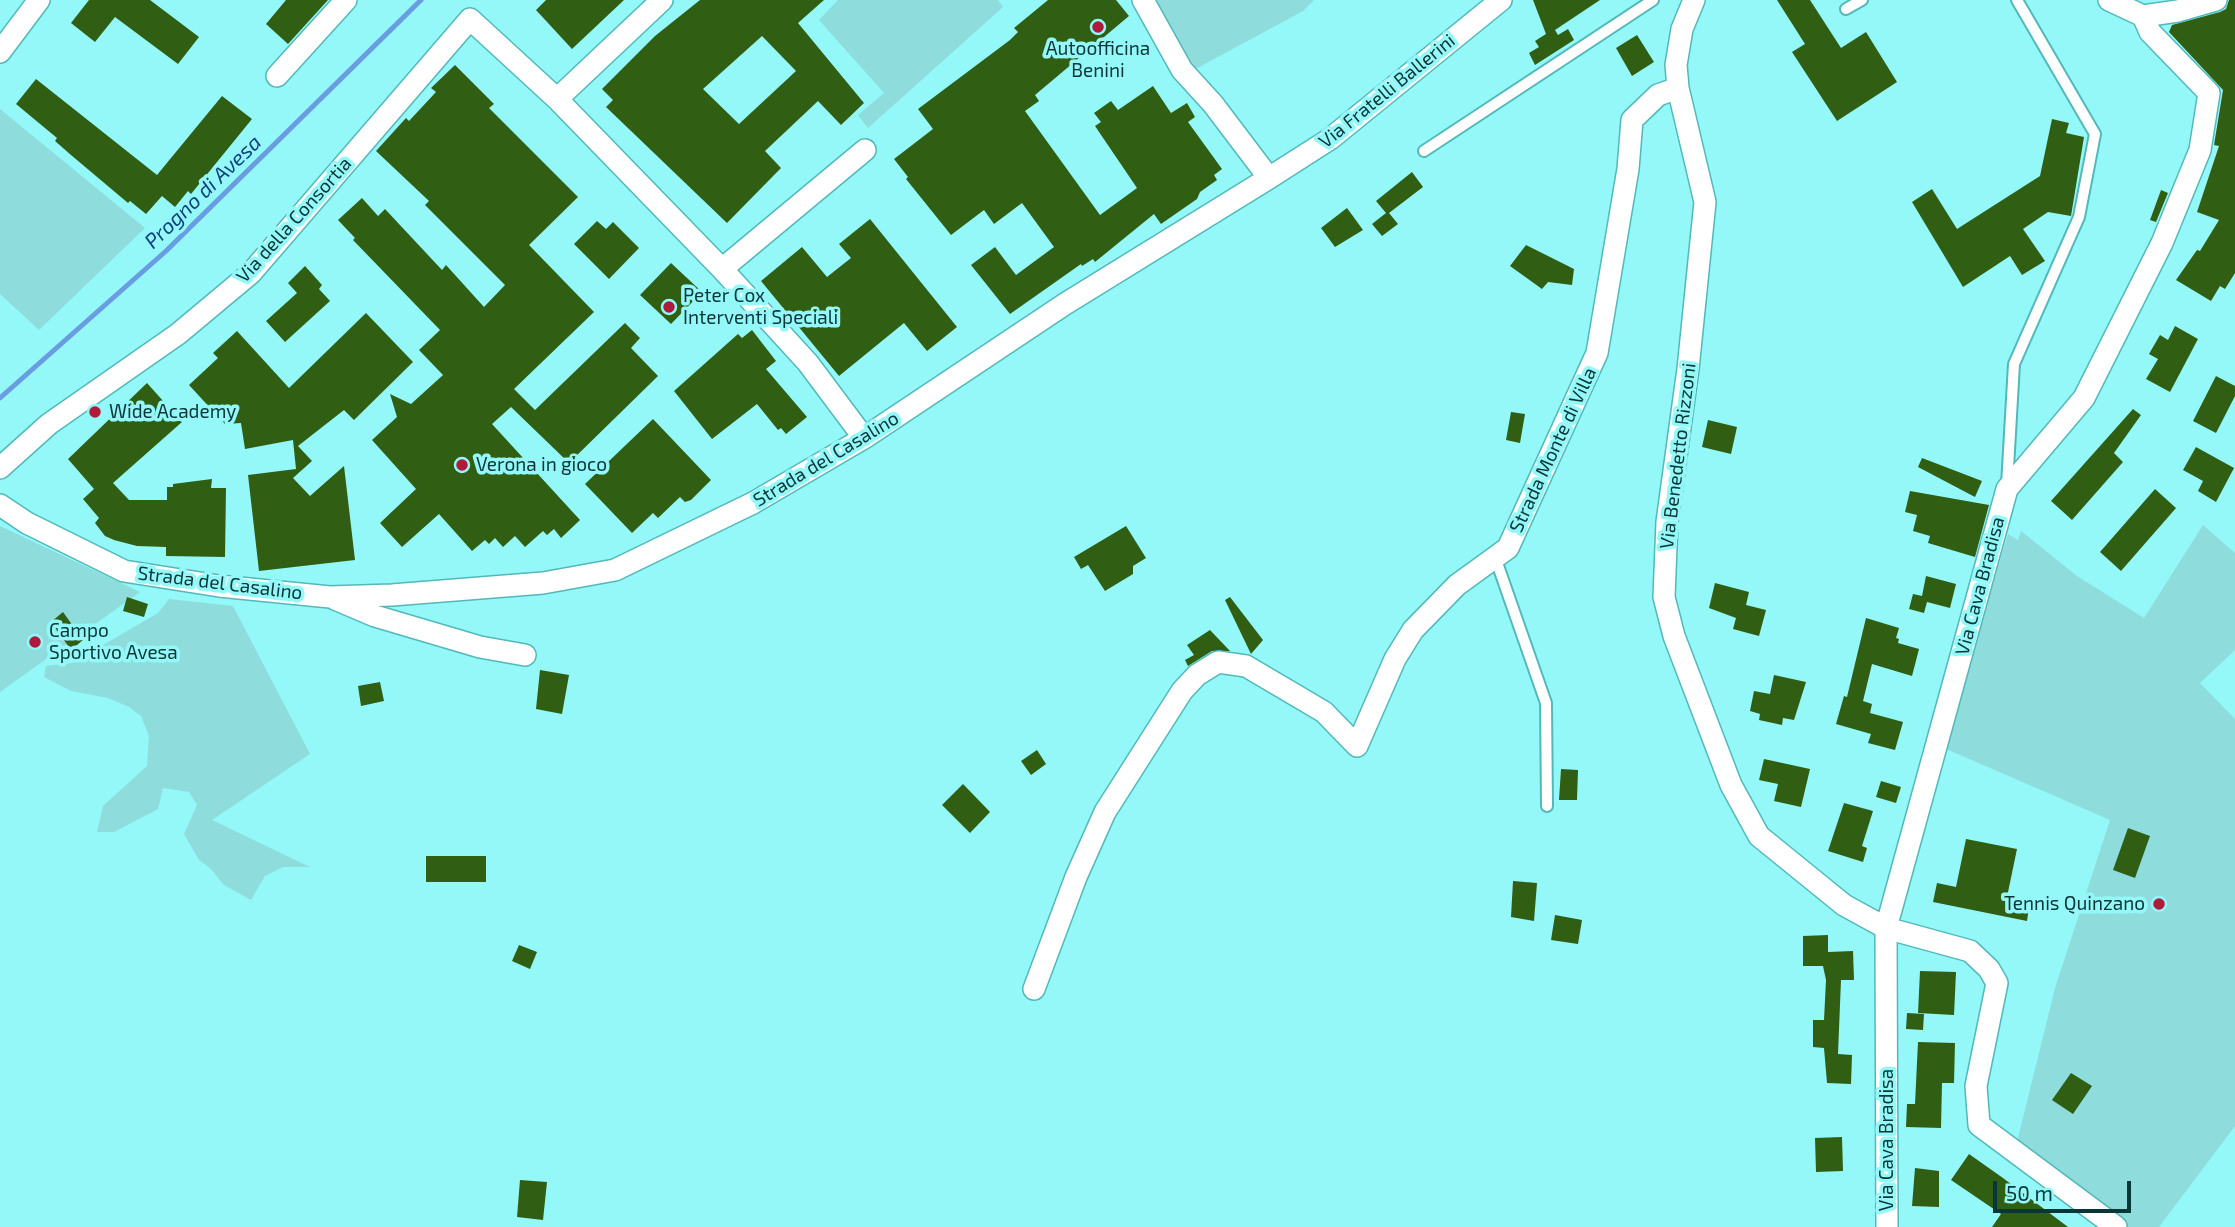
<!DOCTYPE html>
<style>
body{margin:0}
#map{position:relative;width:2235px;height:1227px;overflow:hidden;background:#94f8f9;font-family:"Exo 2",sans-serif}
canvas{display:block}
.scale{position:absolute;left:1993px;top:1181px;width:138px;height:32px;box-sizing:border-box;border:4px solid #093637;border-top:0;padding-left:9px;font-size:21px;line-height:24px;white-space:nowrap;color:#093637;-webkit-text-stroke:5px #94f8f9;paint-order:stroke}
</style>
<div id="map">
<canvas width="2235" height="1227"></canvas>
<div class="scale">50 m</div>
</div>
<script>
const ctx = document.querySelector('canvas').getContext('2d');
ctx.lineJoin = 'round';
function fill(path, color) { ctx.fillStyle = color; ctx.fill(path, 'evenodd'); }
const shape = rows => new Path2D(rows.map(r => 'M' + r).join(''));
function stroke(path, color, width, dash) { ctx.strokeStyle = color; ctx.lineWidth = width; ctx.lineCap = dash ? 'butt' : 'round'; ctx.setLineDash(dash || []); ctx.stroke(path); }
function label(font, color, halo, rows, align = 'center') {
  ctx.font = font + ' "Exo 2",sans-serif'; ctx.lineWidth = 7; ctx.setLineDash([]); ctx.textBaseline = 'middle'; ctx.strokeStyle = halo; ctx.fillStyle = color; for (const [text, x, y, turn = 0] of rows) {
    ctx.save(); ctx.translate(x, y); ctx.rotate((+turn || 0) * Math.PI / 180); ctx.textAlign = isNaN(turn) ? turn : align; if (halo) ctx.strokeText(text, 0, 0); ctx.fillText(text, 0, 0); ctx.restore();
  }
}
fill(shape([
 [838,0,998,0,1003,7,868,128,858,115,884,93,819,20],
 [1146,0,1314,0,1303,11,1190,72],
 [0,109,145,228,39,330,0,294],
 [2203,525,2235,553,2235,650,2200,683,2235,719,2235,1126,2159,1227,2127,1227,2017,1142,2055,988,2110,820,1944,748,2008,534,2018,540,2021,531,2077,576,2144,618],
 [0,526,140,592,0,692],
 [169,599,233,606,310,754,212,820,310,867,283,867,265,876,251,900,224,885,211,869,199,860,184,834,197,805,189,792,163,788,158,809,114,832,97,832,103,806,147,766,149,736,141,716,129,707,108,698,71,691,44,677,46,666,72,663,158,613]
]), '#8edcdc');
stroke(shape([
 [0,398,166,251,421,0]
]), '#699ce0', 5);
fill(shape([
 [89,0,150,0,199,37,178,64,115,17,95,42,71,23],
 [286,0,328,0,288,44,266,24],
 [546,0,624,0,572,49,536,10],
 [700,0,824,0,798,23,864,103,841,125,818,101,765,151,781,168,727,223,606,107,613,100,602,89,655,36],
 [762,36,796,71,739,124,703,89],
 [1048,0,1116,0,1129,16,1035,95,1039,101,1025,111,1100,215,1137,188,1095,126,1101,122,1094,113,1111,101,1118,110,1153,86,1171,113,1187,103,1195,117,1188,122,1222,169,1214,175,1217,180,1200,192,1197,199,1161,224,1154,214,1095,262,1093,259,1082,266,1081,264,1010,314,971,265,995,247,1016,275,1054,247,1022,203,994,224,984,210,951,235,906,179,908,177,894,159,933,129,918,109,1010,40,1018,32,1014,28],
 [1533,0,1600,0,1555,30,1558,35,1568,29,1574,40,1535,65,1529,53,1539,47,1535,41,1546,34],
 [1777,0,1810,0,1841,48,1866,32,1897,82,1837,121,1792,52,1805,44],
 [2229,0,2235,0,2235,273,2225,289,2220,286,2211,301,2176,280,2197,250,2200,251,2219,220,2197,212,2219,146,2214,145,2223,90,2169,32,2172,25,2220,12,2226,9],
 [1637,35,1654,62,1632,76,1616,48],
 [455,65,494,104,489,108,578,197,529,245,594,312,514,389,535,410,625,323,640,338,631,348,658,376,569,463,511,407,492,424,580,520,561,538,554,529,547,535,543,531,525,547,515,536,503,547,495,538,489,544,485,540,472,551,439,514,402,547,380,523,416,489,372,440,397,417,390,394,411,404,443,375,419,350,440,330,353,240,355,238,338,220,362,198,378,216,385,209,442,270,446,265,484,307,505,285,425,205,429,201,376,151,406,118,409,121,436,92,431,88],
 [36,79,157,175,222,96,252,119,191,194,188,191,175,207,162,196,146,214,130,201,128,203,71,155,55,141,57,138,16,104],
 [2052,119,2069,123,2066,133,2084,137,2071,216,2048,212,2023,229,2045,261,2022,275,2010,256,1963,287,1912,202,1932,189,1957,229,2040,176],
 [1412,172,1423,187,1389,213,1398,224,1382,236,1372,224,1386,213,1376,201],
 [2161,190,2168,193,2156,222,2150,220],
 [1347,208,1363,230,1335,247,1321,228],
 [870,219,957,327,927,351,904,323,839,376,761,281,802,247,827,277,851,258,839,244],
 [597,221,606,229,613,222,639,248,609,279,574,244],
 [1526,245,1574,269,1572,285,1548,282,1542,289,1510,266],
 [671,263,702,292,671,324,640,295],
 [305,266,322,285,319,289,330,301,285,342,266,321,297,293,288,283],
 [366,313,413,362,354,420,344,410,298,446,312,461,293,478,310,496,344,466,355,560,259,571,248,475,296,469,293,440,245,449,241,423,225,424,189,385,218,358,213,353,237,331,289,388],
 [2175,326,2198,339,2170,392,2146,379,2158,359,2149,354,2160,335,2168,340],
 [752,330,776,361,766,369,807,417,786,434,781,428,778,430,757,404,712,439,674,391,738,334,742,338],
 [2216,376,2235,386,2235,396,2216,433,2193,421],
 [147,383,182,422,113,483,129,500,167,500,167,487,173,487,173,484,212,479,211,488,226,488,225,557,166,556,166,547,137,546,114,540,105,536,95,523,99,518,83,499,94,489,68,459],
 [2133,409,2141,415,2114,453,2123,462,2072,520,2051,501],
 [1511,412,1525,414,1520,443,1506,440],
 [653,419,711,480,691,500,685,502,680,497,658,518,653,513,632,533,585,484],
 [1708,420,1737,427,1731,454,1702,447],
 [2196,447,2234,468,2216,502,2198,491,2203,481,2183,470],
 [1922,458,1982,481,1975,497,1918,467],
 [2155,489,2176,508,2121,571,2100,552],
 [1910,491,1989,505,1975,557,1928,543,1930,536,1913,531,1917,515,1905,512],
 [1126,526,1146,558,1133,566,1133,574,1105,591,1088,565,1081,569,1074,557],
 [1926,576,1956,584,1950,608,1927,602,1924,613,1909,609,1913,594,1922,596],
 [1715,583,1749,592,1746,605,1766,610,1759,636,1733,629,1736,618,1709,608],
 [127,597,148,604,144,617,123,611],
 [1230,597,1263,640,1251,654,1225,600],
 [63,612,83,640,71,650,51,622],
 [1866,618,1899,628,1896,638,1899,639,1898,643,1919,649,1912,676,1872,664,1863,701,1872,704,1870,713,1903,722,1895,750,1868,743,1871,734,1836,724,1844,696,1847,697],
 [1210,630,1230,651,1212,651,1188,666,1185,660,1194,655,1187,645],
 [540,670,569,675,562,714,536,709],
 [1774,675,1806,682,1794,720,1783,718,1782,725,1759,720,1760,714,1750,711,1754,691,1770,694],
 [380,682,384,701,361,706,358,686],
 [1037,750,1046,764,1031,775,1021,761],
 [1764,759,1810,769,1801,807,1774,801,1778,784,1759,780],
 [1561,769,1578,770,1577,800,1559,800],
 [1881,781,1901,787,1896,803,1876,797],
 [963,784,990,812,970,833,942,805],
 [1844,803,1873,811,1862,846,1867,848,1863,862,1828,851],
 [2128,828,2150,836,2135,878,2113,870],
 [1966,839,2017,849,2007,897,2030,901,2027,921,1933,902,1937,883,1956,887],
 [426,856,486,856,486,882,426,882],
 [1513,881,1537,883,1534,921,1511,917],
 [1555,915,1582,920,1578,944,1551,940],
 [1828,935,1828,952,1853,951,1854,980,1841,980,1838,1054,1852,1055,1851,1084,1827,1083,1824,1048,1813,1047,1813,1020,1824,1020,1826,980,1823,966,1803,966,1803,936],
 [519,945,537,952,530,969,512,961],
 [1920,971,1956,972,1954,1015,1918,1013],
 [1907,1013,1924,1014,1923,1030,1906,1029],
 [1918,1042,1955,1043,1954,1083,1942,1083,1941,1128,1906,1127,1907,1104,1915,1104],
 [2071,1073,2092,1086,2073,1114,2052,1100],
 [1842,1137,1843,1171,1816,1172,1815,1138],
 [1969,1154,2003,1178,2068,1227,1992,1227,2001,1214,1951,1180],
 [1915,1168,1939,1171,1939,1207,1912,1206],
 [520,1180,547,1182,543,1220,517,1217]
]), '#305e13');
const service = shape([
 [1846,9,1862,0],
 [1424,151,1653,0],
 [2007,485,2014,364,2079,217,2095,134,2017,0],
 [1495,557,1546,703,1547,806]
]);
const minor = shape([
 [1143,0,1182,70,1213,104,1269,178],
 [1694,0,1682,29,1676,65,1678,88,1705,202,1688,369,1667,522,1664,597,1674,636,1731,785,1759,836,1844,905,1886,928,1970,951,1989,969,1997,983,1976,1086,1979,1125,2116,1227],
 [2109,0,2143,16,2178,11,2216,0],
 [0,52,39,0],
 [277,76,346,0],
 [557,99,662,0],
 [722,269,865,150],
 [0,468,49,424,178,334,251,273,470,19,557,99,722,269,808,363,864,438],
 [0,505,27,523,124,571,219,586,330,597,392,595,543,583,615,570,753,503,864,438,1065,304,1269,178,1330,139,1501,0],
 [335,599,375,616,480,647,525,655],
 [1034,989,1076,877,1105,812,1182,691,1197,675,1218,662,1246,666,1324,712,1357,746,1395,659,1413,630,1457,585,1508,548,1597,353,1628,169,1632,120,1658,95,1678,88],
 [1887,1227,1886,928,2007,489,2084,398,2162,243,2200,150,2209,93,2150,32,2143,16]
]);
stroke(service, '#52b8b9', 14);
stroke(minor, '#52b8b9', 24);
stroke(service, '#fff', 10);
stroke(minor, '#fff', 21);
for (const [x, y, r, color] of [
 [1098,27,7,"#af1b3b"],
 [669,307,7,"#af1b3b"],
 [95,412,7,"#af1b3b"],
 [462,465,7,"#af1b3b"],
 [35,642,7,"#af1b3b"],
 [2159,904,7,"#af1b3b"]
]) { const dot = new Path2D(); dot.arc(x, y, r, 0, 2 * Math.PI); ctx.fillStyle = color; ctx.fill(dot); stroke(dot, '#94f8f9', 2.5); }
label('19px', '#093637', '#94f8f9', [
 ["Autoofficina",1098,49,"center"],
 ["Benini",1098,71,"center"],
 ["Peter Cox",683,296],
 ["Interventi Speciali",683,318],
 ["Wide Academy",109,412],
 ["Verona in gioco",476,465],
 ["Campo",49,631],
 ["Sportivo Avesa",49,653],
 ["Tennis Quinzano",2145,904,"right"]
], 'left');
label('19px', '#093637', '#94f8f9', [
 ["Via Fratelli Ballerini",1387,91,-39],
 ["Via della Consortia",294,220,-48],
 ["Strada Monte di Villa",1553,450,-65],
 ["Via Benedetto Rizzoni",1678,456,-83],
 ["Strada del Casalino",826,459,-31],
 ["Strada del Casalino",220,583,7],
 ["Via Cava Bradisa",1980,586,-75],
 ["Via Cava Bradisa",1887,1140,-90]
]);
label('italic 21px', '#0f427f', '#94f8f9', [
 ["Progno di Avesa",203,192,-44]
]);
</script>
